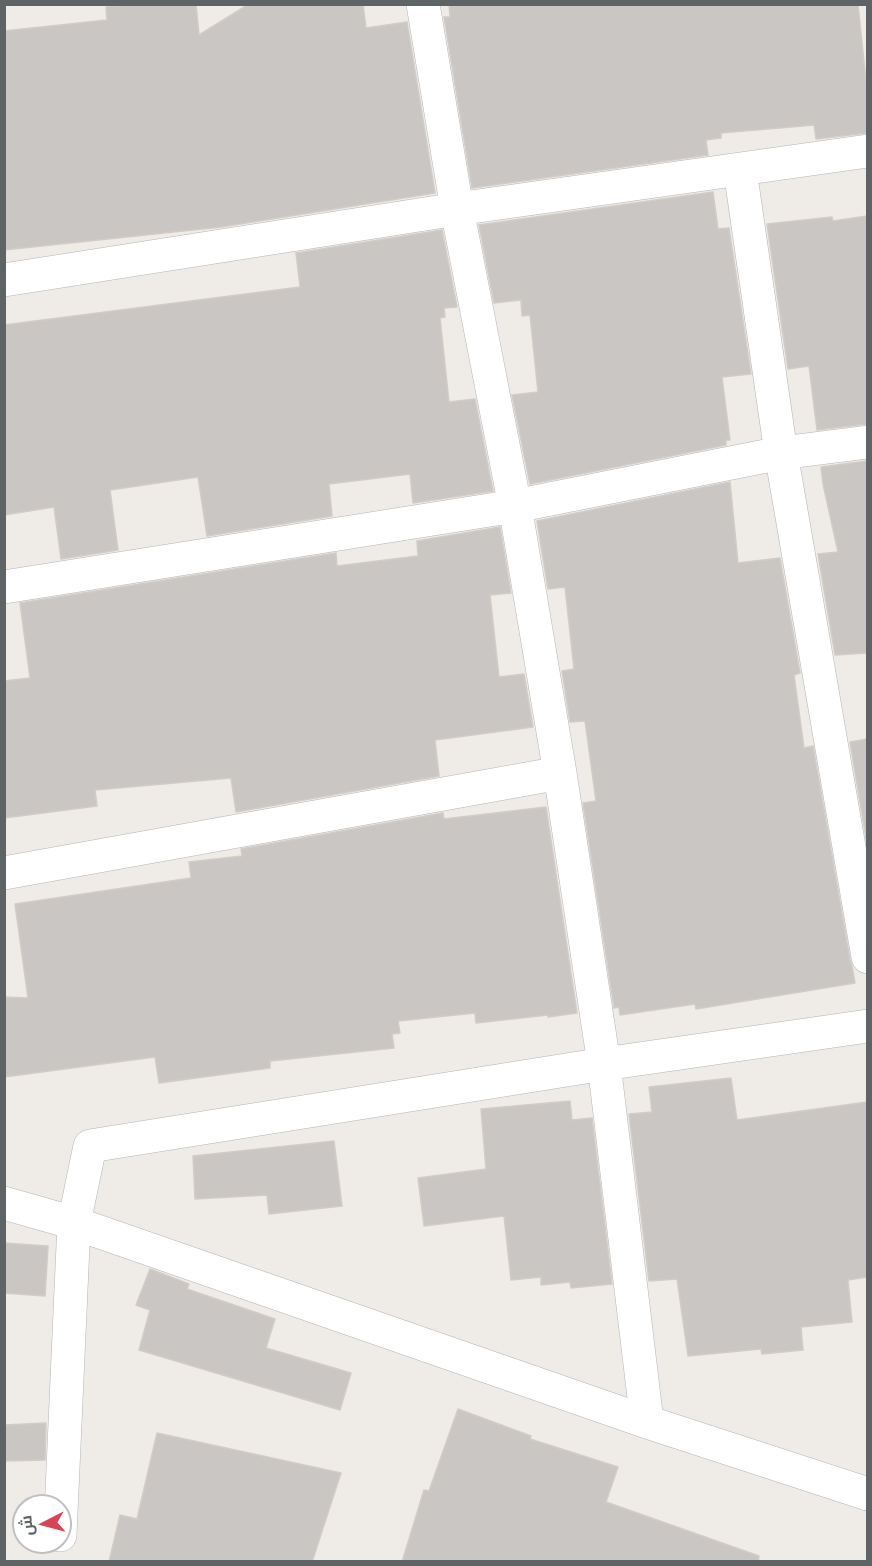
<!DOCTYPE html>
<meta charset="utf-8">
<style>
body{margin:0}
#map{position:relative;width:872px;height:1566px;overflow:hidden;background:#efebe7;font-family:Quicksand,Cairo,sans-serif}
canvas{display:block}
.frame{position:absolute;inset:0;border:6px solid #5e6365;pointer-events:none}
.north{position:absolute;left:12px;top:1494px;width:60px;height:60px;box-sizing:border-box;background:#fff;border:2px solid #bfc1c1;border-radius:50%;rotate:264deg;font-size:16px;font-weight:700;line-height:24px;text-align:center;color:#5e6365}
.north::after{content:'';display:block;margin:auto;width:21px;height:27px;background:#d74455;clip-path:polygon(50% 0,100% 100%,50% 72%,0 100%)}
</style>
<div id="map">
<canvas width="872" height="1566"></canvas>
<div class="frame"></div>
<div class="north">ش</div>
</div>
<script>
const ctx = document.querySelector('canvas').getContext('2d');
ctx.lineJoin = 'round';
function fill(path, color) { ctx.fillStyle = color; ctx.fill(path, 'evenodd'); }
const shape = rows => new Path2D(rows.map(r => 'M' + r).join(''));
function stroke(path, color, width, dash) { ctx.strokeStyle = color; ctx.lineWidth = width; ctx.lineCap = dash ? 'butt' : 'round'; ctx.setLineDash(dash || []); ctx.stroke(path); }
const building = shape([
 [131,4,196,4,199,35,249,4,363,4,366,28,407,22,435,193,221,227,4,250,4,31,107,20,106,7,131,4],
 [449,4,858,4,867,91,867,133,816,139,814,125,721,133,721,138,706,140,708,155,472,188,444,17,450,17,449,4],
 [713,192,718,229,729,228,751,374,722,377,730,440,726,440,726,445,530,484,512,395,538,392,530,315,522,316,521,300,494,303,479,225,713,192],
 [867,216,867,424,817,430,809,366,788,369,767,224,832,217,833,221,867,216],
 [442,230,457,307,444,308,445,317,440,318,449,402,475,399,493,491,413,503,410,474,329,484,332,516,207,536,198,477,110,490,118,550,61,559,54,507,4,515,4,325,300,287,296,253,442,230],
 [867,461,867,653,835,655,818,554,838,552,823,484,821,467,867,461],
 [730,482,738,563,780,558,800,673,794,675,804,748,813,746,850,960,852,966,855,983,696,1009,695,1004,620,1015,619,1007,614,1008,583,803,596,801,585,721,570,722,562,671,574,669,565,587,548,589,537,521,730,482],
 [500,527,511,593,490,595,499,677,524,674,533,727,435,740,439,776,236,812,231,778,95,790,97,806,4,818,4,681,30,678,20,603,336,553,337,566,418,556,417,541,500,527],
 [867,739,867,844,850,742,867,739],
 [546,807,577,1013,548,1017,548,1015,476,1023,475,1013,398,1021,400,1033,392,1034,394,1048,270,1061,270,1068,159,1083,155,1057,4,1077,4,997,28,998,15,904,191,878,189,862,242,856,241,849,443,813,444,819,546,807],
 [731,1078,737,1120,867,1102,867,1277,848,1280,852,1322,801,1327,803,1350,762,1354,761,1349,688,1356,677,1279,649,1281,629,1114,652,1112,649,1087,731,1078],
 [570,1101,572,1120,592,1118,612,1284,571,1288,570,1282,541,1285,541,1277,511,1280,504,1216,424,1226,418,1178,486,1169,481,1109,570,1101],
 [334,1141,342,1206,269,1214,267,1195,195,1199,193,1156,334,1141],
 [4,1243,48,1246,45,1296,4,1293,4,1243],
 [150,1269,189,1284,187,1289,275,1319,266,1348,351,1373,340,1410,139,1350,150,1310,136,1305,150,1269],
 [458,1409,531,1436,530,1439,618,1467,606,1502,759,1556,758,1562,402,1562,424,1490,429,1491,458,1409],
 [46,1423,45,1460,4,1461,4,1425,46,1423],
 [157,1433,341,1473,312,1562,109,1562,120,1515,137,1519,157,1433]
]);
fill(building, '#cac6c3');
stroke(building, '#d3ccc6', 1.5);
const minor = shape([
 [423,4,457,209,515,506,560,773,604,1064,647,1422],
 [740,170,781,453,868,957],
 [4,280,457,209,868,151],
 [4,587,515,506,781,453,868,442],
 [4,873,560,773],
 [4,1203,74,1223,647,1422,868,1494],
 [60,1535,74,1223,90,1146,604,1064,868,1026]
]);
stroke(minor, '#b2b5b7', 34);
stroke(minor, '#fff', 33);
</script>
